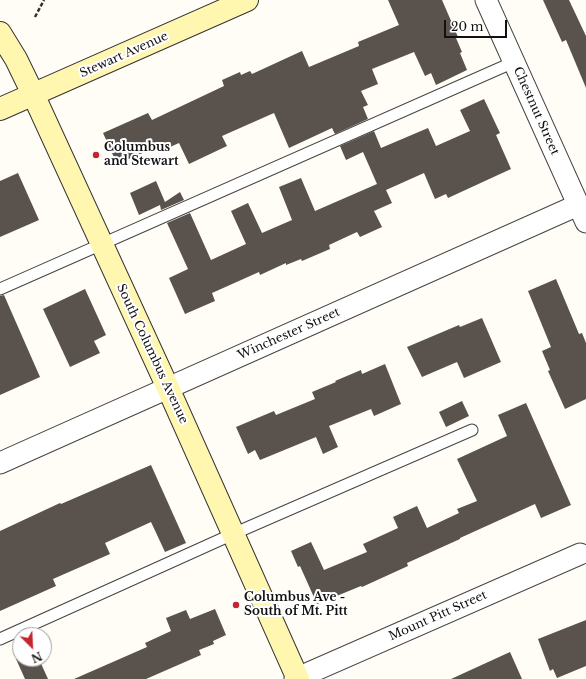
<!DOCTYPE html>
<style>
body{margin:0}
#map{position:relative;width:586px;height:679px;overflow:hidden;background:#fffdf5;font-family:"Libre Baskerville",serif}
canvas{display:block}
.north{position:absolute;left:12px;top:627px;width:40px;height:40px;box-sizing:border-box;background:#fff;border:1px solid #a0a0a0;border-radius:50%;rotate:156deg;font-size:11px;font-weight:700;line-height:16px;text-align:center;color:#111}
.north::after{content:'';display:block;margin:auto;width:14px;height:18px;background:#c4262e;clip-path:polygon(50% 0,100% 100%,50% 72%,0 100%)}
.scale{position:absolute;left:444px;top:20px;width:63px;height:18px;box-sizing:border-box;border:2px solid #111;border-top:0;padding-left:5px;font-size:12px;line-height:14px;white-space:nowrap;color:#111;-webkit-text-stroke:3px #fff;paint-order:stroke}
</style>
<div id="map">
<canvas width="586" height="679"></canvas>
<div class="north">N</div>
<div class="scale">20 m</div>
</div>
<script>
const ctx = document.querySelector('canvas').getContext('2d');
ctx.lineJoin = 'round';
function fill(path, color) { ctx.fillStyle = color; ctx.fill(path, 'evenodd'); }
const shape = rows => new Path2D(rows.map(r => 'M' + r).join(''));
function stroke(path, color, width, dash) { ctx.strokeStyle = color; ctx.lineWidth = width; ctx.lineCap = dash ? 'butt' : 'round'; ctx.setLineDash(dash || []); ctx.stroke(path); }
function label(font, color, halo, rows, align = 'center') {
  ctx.font = font + ' "Libre Baskerville",serif'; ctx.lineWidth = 4; ctx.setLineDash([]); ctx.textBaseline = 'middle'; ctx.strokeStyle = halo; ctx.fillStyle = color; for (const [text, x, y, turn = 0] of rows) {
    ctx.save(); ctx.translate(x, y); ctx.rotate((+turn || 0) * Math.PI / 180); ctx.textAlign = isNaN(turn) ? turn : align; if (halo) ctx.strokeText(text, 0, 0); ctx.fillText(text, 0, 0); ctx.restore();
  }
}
fill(shape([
 [388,0,442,0,458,37,456,38,462,52,460,53,467,70,436,85,431,73,425,76,414,52,372,69,378,84,361,91,368,105,363,107,368,119,335,134,332,128,289,148,274,113,222,136,227,146,189,164,179,143,170,147,168,142,117,164,103,133,148,113,152,120,224,86,222,80,240,72,241,75,250,71,252,74,302,51,309,67,359,46,358,42,399,25],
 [543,0,569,0,586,36,586,88,566,40,562,42],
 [484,99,500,133,496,135,511,169,448,198,446,194,435,199,424,173,386,190,392,203,374,211,382,227,360,237,357,232,329,245,330,249,302,261,301,259,286,265,286,263,260,275,259,272,212,293,215,301,185,314,169,278,188,269,167,223,190,213,211,260,246,244,231,211,248,203,262,233,292,220,279,187,301,178,315,211,377,184,363,152,346,160,340,146,374,131,381,148,428,128,436,146,470,131,460,110],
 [18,173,39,220,0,237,0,181],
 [156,181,165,202,180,192,184,200,161,210,160,205,139,215,130,193],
 [556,279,579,334,582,333,586,343,586,399,565,409,548,371,550,370,542,351,551,347,528,291],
 [85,289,106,335,94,341,100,353,70,367,43,309],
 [4,295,40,377,0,395,0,296],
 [482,318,501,362,464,378,457,362,422,377,407,347,459,325,460,327],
 [385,364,401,404,374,416,371,409,329,426,338,447,323,454,316,437,260,460,255,450,248,454,236,427,274,411,276,415,315,399,312,392,336,382,335,381,361,370,362,374],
 [462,401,469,416,446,427,439,412],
 [526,403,571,505,541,518,535,504,460,538,460,539,407,563,408,566,362,587,361,586,317,604,300,566,298,567,291,551,311,542,324,570,367,552,363,544,398,528,393,517,417,506,427,528,459,513,457,509,477,501,457,459,507,436,498,415],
 [151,465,186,543,165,552,151,522,105,543,110,554,53,579,56,586,0,611,0,531,60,503,61,504],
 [215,609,226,635,213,641,214,644,199,650,201,655,146,679,74,679,147,647,145,643,171,631,166,618,186,610,190,619],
 [586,620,586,666,557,678,553,669,550,671,538,639],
 [510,652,522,679,451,679],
 [16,659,39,659,48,679,25,679]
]), '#5a524d');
const lane = shape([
 [0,289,514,62],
 [0,639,233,534,472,430]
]);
const street = shape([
 [486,0,586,222],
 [0,463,578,205],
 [295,679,580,554]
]);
const secondary = shape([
 [0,33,16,59,33,94,168,388,298,679],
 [0,109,247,0]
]);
stroke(lane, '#444', 13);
stroke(street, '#444', 23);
stroke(secondary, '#333', 24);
stroke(shape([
 [35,17,44,0]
]), '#333', 2.5, [4, 2]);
stroke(lane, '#fff', 11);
stroke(street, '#fff', 21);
stroke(secondary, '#fff6b0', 22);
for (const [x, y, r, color] of [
 [96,155,4,"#c4262e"],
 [236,605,4,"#c4262e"]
]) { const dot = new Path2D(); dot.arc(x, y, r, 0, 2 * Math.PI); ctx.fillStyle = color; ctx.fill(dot); stroke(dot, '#fff', 1.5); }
label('12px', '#111', '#fff', [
 ["Stewart Avenue",124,55,-24],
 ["Chestnut Street",536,111,66],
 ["Winchester Street",289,334,-24],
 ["South Columbus Avenue",152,354,65],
 ["Mount Pitt Street",438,616,-24]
]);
label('bold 12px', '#111', '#fff', [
 ["Columbus",104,148],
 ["and Stewart",104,162],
 ["Columbus Ave -",244,598],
 ["South of Mt. Pitt",244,612]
], 'left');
</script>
